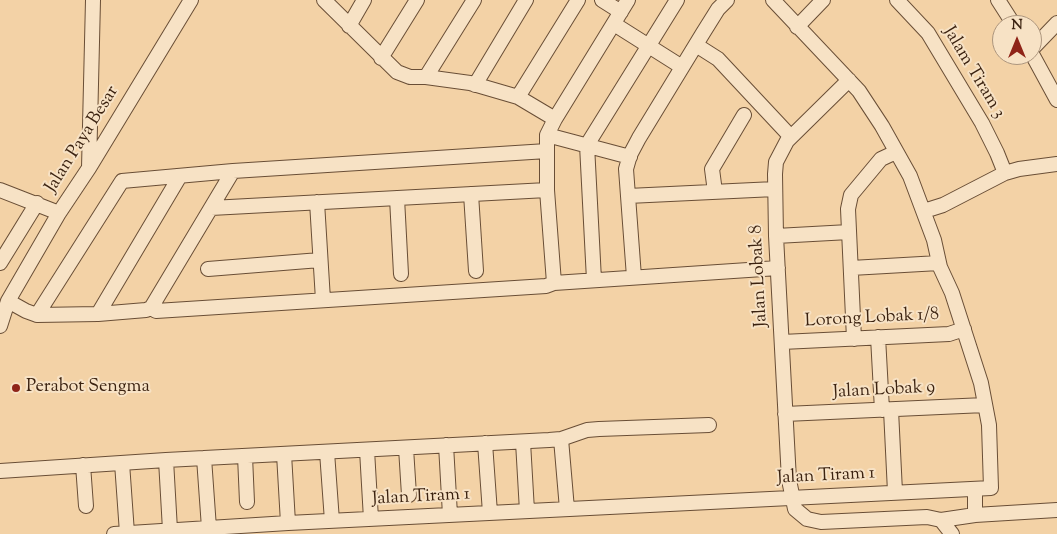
<!DOCTYPE html>
<style>
body{margin:0}
#map{position:relative;width:1057px;height:534px;overflow:hidden;background:#f3d2a6;font-family:"Sorts Mill Goudy",serif}
canvas{display:block}
.north{position:absolute;left:992px;top:15px;width:50px;height:50px;box-sizing:border-box;background:#f7e2c5;border:1px solid #ac957d;border-radius:50%;rotate:0deg;font-size:14px;font-weight:700;line-height:20px;text-align:center;color:#3b2210}
.north::after{content:'';display:block;margin:auto;width:18px;height:22px;background:#8f2418;clip-path:polygon(50% 0,100% 100%,50% 72%,0 100%)}
</style>
<div id="map">
<canvas width="1057" height="534"></canvas>
<div class="north">N</div>
</div>
<script>
const ctx = document.querySelector('canvas').getContext('2d');
ctx.lineJoin = 'round';
const shape = rows => new Path2D(rows.map(r => 'M' + r).join(''));
function stroke(path, color, width, dash) { ctx.strokeStyle = color; ctx.lineWidth = width; ctx.lineCap = dash ? 'butt' : 'round'; ctx.setLineDash(dash || []); ctx.stroke(path); }
function label(font, color, halo, rows, align = 'center') {
  ctx.font = font + ' "Sorts Mill Goudy",serif'; ctx.lineWidth = 4; ctx.setLineDash([]); ctx.textBaseline = 'middle'; ctx.strokeStyle = halo; ctx.fillStyle = color; for (const [text, x, y, turn = 0] of rows) {
    ctx.save(); ctx.translate(x, y); ctx.rotate((+turn || 0) * Math.PI / 180); ctx.textAlign = isNaN(turn) ? turn : align; if (halo) ctx.strokeText(text, 0, 0); ctx.fillText(text, 0, 0); ctx.restore();
  }
}
const minor = shape([
 [324,0,397,72,410,77,426,77,470,83,518,97,555,119],
 [602,0,621,12],
 [897,0,928,33,982,123,997,153,1005,173],
 [998,0,1014,25],
 [614,24,682,67],
 [349,26,364,0],
 [797,27,823,0],
 [696,45,718,59,791,137],
 [1032,49,1057,23],
 [1032,54,1057,100],
 [381,58,417,0],
 [426,77,474,0],
 [849,80,787,141,776,162,775,174,776,236,789,480,795,509,807,519,821,522,927,517,941,520,975,515,1057,510],
 [475,85,526,0],
 [518,97,578,0],
 [547,135,630,157],
 [89,168,93,0],
 [0,190,59,213],
 [715,192,712,169,744,115],
 [471,194,476,271],
 [628,196,775,189],
 [397,198,401,274],
 [317,202,323,300],
 [211,208,547,190],
 [924,211,943,205,1005,173,1019,169,1057,164],
 [776,236,849,232],
 [0,263,37,203],
 [851,268,939,263],
 [208,269,320,260],
 [634,277,626,169,630,155,639,138,703,33,718,9,727,0],
 [594,280,587,145,677,0],
 [554,283,547,190,547,135,555,119,628,0],
 [8,301,26,311,37,315,98,314,146,310,151,308,233,171],
 [151,308,156,311,546,286,554,283,778,268],
 [98,314,180,176],
 [37,315,122,181,233,171,547,151],
 [0,326,8,301,59,213,89,168,191,0],
 [878,337,882,410],
 [854,339,848,209,851,195,881,159,896,152],
 [782,342,949,334,964,329],
 [891,410,895,492],
 [785,414,985,405],
 [561,439,567,509],
 [523,442,527,511],
 [485,443,490,513],
 [446,445,450,515],
 [406,448,409,495],
 [367,450,371,519],
 [327,452,332,521],
 [284,454,288,523],
 [245,456,247,502],
 [204,458,209,528],
 [166,460,170,530],
 [122,463,127,533],
 [83,465,86,506],
 [0,471,166,460,549,440,561,439,587,430,599,429,709,425],
 [975,489,975,515],
 [941,520,952,534],
 [114,534,288,523,991,488,989,425,981,383,952,293,940,267,934,240,910,176,882,126,859,91,773,0]
]);
stroke(minor, '#694e36', 16);
stroke(minor, '#f7e2c5', 14);
for (const [x, y, r, color] of [
 [16,388,5,"#8f2418"]
]) { const dot = new Path2D(); dot.arc(x, y, r, 0, 2 * Math.PI); ctx.fillStyle = color; ctx.fill(dot); stroke(dot, '#f7e2c5', 2); }
label('18px', '#3b2210', '#f7e2c5', [
 ["Jalam Tiram 3",973,73,59],
 ["Jalan Paya Besar",83,140,-58],
 ["Jalan Lobak 8",760,276,-93],
 ["Lorong Lobak 1/8",872,319,-3],
 ["Jalan Lobak 9",884,391,-3],
 ["Jalan Tiram 1",826,477,-3],
 ["Jalan Tiram 1",421,498,-3]
]);
label('18px', '#3b2210', '#f7e2c5', [
 ["Perabot Sengma",26,388]
], 'left');
</script>
